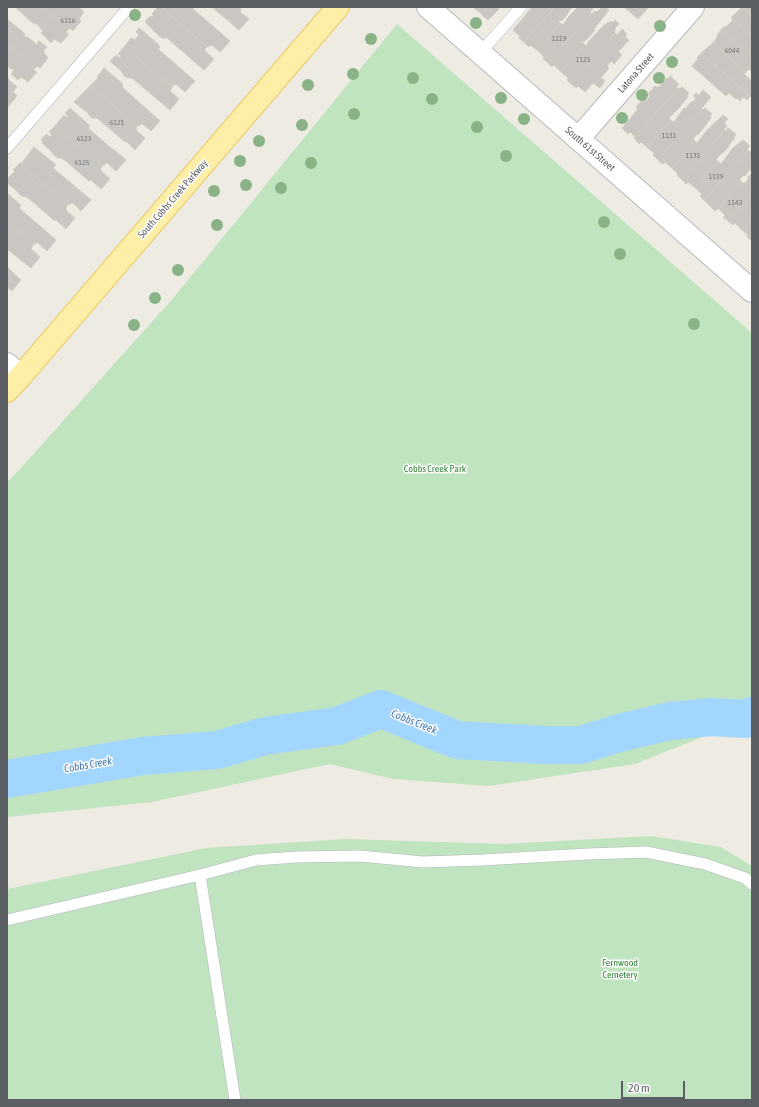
<!DOCTYPE html>
<style>
body{margin:0}
#map{position:relative;width:759px;height:1107px;overflow:hidden;background:#edebe2;font-family:"Asap Condensed",sans-serif}
canvas{display:block}
.frame{position:absolute;inset:0;border:8px solid #5b5e63;pointer-events:none}
.scale{position:absolute;left:621px;top:1081px;width:64px;height:18px;box-sizing:border-box;border:2px solid #5b5e63;border-top:0;padding-left:5px;font-size:12px;line-height:14px;white-space:nowrap;color:#5b5e63;-webkit-text-stroke:3px #fff;paint-order:stroke}
</style>
<div id="map">
<canvas width="759" height="1107"></canvas>
<div class="frame"></div>
<div class="scale">20 m</div>
</div>
<script>
const ctx = document.querySelector('canvas').getContext('2d');
ctx.lineJoin = 'round';
function fill(path, color) { ctx.fillStyle = color; ctx.fill(path, 'evenodd'); }
const shape = rows => new Path2D(rows.map(r => 'M' + r).join(''));
function stroke(path, color, width, dash) { ctx.strokeStyle = color; ctx.lineWidth = width; ctx.lineCap = dash ? 'butt' : 'round'; ctx.setLineDash(dash || []); ctx.stroke(path); }
function label(font, color, halo, rows, align = 'center') {
  ctx.font = font + ' "Asap Condensed",sans-serif'; ctx.lineWidth = 3; ctx.setLineDash([]); ctx.textBaseline = 'middle'; ctx.strokeStyle = halo; ctx.fillStyle = color; for (const [text, x, y, turn = 0] of rows) {
    ctx.save(); ctx.translate(x, y); ctx.rotate((+turn || 0) * Math.PI / 180); ctx.textAlign = isNaN(turn) ? turn : align; if (halo) ctx.strokeText(text, 0, 0); ctx.fillText(text, 0, 0); ctx.restore();
  }
}
fill(shape([
 [397,24,752,333,752,717,635,764,489,786,393,779,330,764,152,802,7,817,7,482,20,469,175,296],
 [651,836,721,847,752,866,752,1100,7,1100,7,889,206,848,346,839,505,844]
]), '#bfe4bf');
stroke(shape([
 [7,779,143,756,217,750,265,736,337,726,381,709,457,740,545,745,581,745,619,733,670,721,711,717,746,719,752,716]
]), '#a3d6fd', 38);
const building = shape([
 [15,7,41,7,68,30,66,32,69,34,61,43,54,39,51,43,41,33,43,31,37,24,36,23,34,24,15,7],
 [41,7,68,7,69,9,70,7,78,7,84,12,79,19,81,21,73,31,70,28,68,30,41,7],
 [158,7,161,7,207,47,205,49,205,51,214,59,204,70,167,38,163,38,159,36,145,22,150,16,152,17,154,16,152,14,158,7],
 [162,7,194,7,193,9,230,41,220,52,212,45,207,47,162,7],
 [212,7,241,7,240,12,249,19,239,30,212,7],
 [473,7,497,7,499,9,488,20,473,7],
 [532,7,554,7,524,42,519,38,520,36,513,30,532,7],
 [555,7,572,7,563,20,558,21,560,23,537,50,530,45,529,47,524,42,555,7],
 [578,7,591,7,593,9,590,12,591,13,548,63,543,59,544,57,537,50,560,23,563,25,569,16,578,7],
 [602,7,605,7,609,10,594,29,595,30,590,36,585,41,582,42,585,45,561,72,554,65,552,67,548,63,591,13,592,14,595,11,597,12,602,7],
 [624,7,647,7,648,8,638,19,624,7],
 [742,7,752,7,752,16,742,7],
 [742,7,752,16,752,36,731,18,742,7],
 [7,19,25,34,24,36,29,38,34,42,36,45,39,41,47,47,43,51,48,58,40,68,37,66,35,68,7,43,7,19],
 [615,20,619,24,615,28,616,29,614,32,615,33,571,84,567,80,568,78,561,72,585,45,586,46,588,42,605,24,606,25,608,22,609,23,611,21,613,23,615,20],
 [733,20,752,36,752,57,721,30,725,26,726,27,733,20],
 [139,28,157,43,160,47,158,49,195,81,185,92,177,85,173,85,172,87,124,47,131,38,135,40,139,35,136,32,139,28],
 [622,29,627,34,625,37,629,40,618,52,622,55,614,64,611,61,607,66,609,68,601,78,605,81,600,88,593,83,585,92,578,86,576,88,571,84,615,33,617,35,622,29],
 [721,30,752,57,752,72,749,69,746,72,713,43,718,36,717,35,721,30],
 [7,43,35,68,34,70,37,72,28,82,21,77,18,80,11,74,14,70,7,66,7,43],
 [713,43,746,72,744,74,752,81,752,98,701,53,713,43],
 [124,47,172,87,170,91,179,99,170,110,132,78,128,78,124,76,122,72,110,61,116,55,120,58,121,56,118,54,124,47],
 [701,53,750,97,747,100,743,97,740,101,737,98,736,99,729,93,726,96,692,66,698,59,697,58,701,53],
 [104,68,122,83,123,88,160,121,151,131,143,124,137,126,90,86,98,78,97,77,104,68],
 [670,76,679,84,676,87,678,88,635,137,630,132,628,134,622,128,638,109,636,107,643,99,646,101,650,96,648,94,655,86,658,88,667,78,668,79,670,76],
 [8,79,17,87,13,92,17,96,8,107,7,80,8,79],
 [90,86,137,126,136,130,145,138,135,150,126,141,125,142,97,118,92,118,89,115,87,112,74,102,90,86],
 [682,87,689,93,687,96,688,97,681,105,681,106,669,118,671,120,647,147,641,142,639,144,634,138,678,88,679,89,682,87],
 [703,90,711,97,701,109,702,109,658,160,653,155,654,153,647,147,671,120,674,122,684,108,685,109,692,101,693,102,696,98,693,96,696,93,699,95,703,90],
 [70,108,87,123,90,126,88,128,112,149,113,149,126,160,116,171,107,163,102,166,55,126,64,115,67,118,68,116,65,113,70,108],
 [705,108,712,114,710,117,711,118,698,135,697,134,693,139,695,141,672,168,665,162,662,164,658,160,702,109,703,110,705,108],
 [723,115,728,119,724,123,727,126,724,129,725,130,682,180,677,175,678,174,672,168,695,141,697,143,708,129,723,115],
 [55,126,102,166,101,169,101,171,110,179,101,189,91,180,89,181,62,158,58,158,54,155,52,152,42,143,43,142,41,140,46,134,50,137,52,135,49,132,55,126],
 [728,128,736,134,734,137,735,138,728,146,729,147,716,159,718,161,695,188,688,182,686,184,682,180,725,130,726,131,728,128],
 [743,140,750,146,747,149,748,150,704,200,700,196,702,194,695,188,718,161,721,164,732,149,743,140],
 [34,147,56,165,53,168,91,200,81,211,73,203,68,205,21,164,34,147],
 [752,149,752,166,751,167,752,168,745,176,744,175,739,180,742,182,719,209,718,208,715,211,704,200,748,150,750,152,752,149],
 [20,163,68,205,66,207,66,210,75,218,66,229,56,220,55,221,27,197,24,197,20,195,18,192,7,183,8,182,7,179,15,171,13,170,20,163],
 [752,173,752,194,728,221,723,217,725,215,719,209,742,182,744,184,749,179,747,178,752,173],
 [7,193,21,205,19,208,56,240,47,251,38,243,34,244,7,221,7,193],
 [752,194,752,218,742,230,735,223,733,225,728,221,752,194],
 [752,218,752,241,747,237,748,235,742,230,752,218],
 [7,221,34,244,31,249,40,257,31,268,7,249,7,221],
 [7,267,21,280,12,291,7,287,7,267]
]);
fill(building, '#cac7c2');
stroke(building, '#d2ccc1', 1);
const service = shape([
 [480,53,521,7],
 [7,148,129,7],
 [200,875,235,1100],
 [7,920,200,875,256,860,296,857,360,856,423,862,482,860,587,854,646,852,705,864,745,878,752,884]
]);
const minor = shape([
 [428,7,752,291],
 [578,139,693,7],
 [7,364,21,376]
]);
const primary = shape([
 [7,391,21,376,338,7]
]);
stroke(service, '#b5b8bd', 12);
stroke(minor, '#b5b8bd', 24);
stroke(primary, '#edc45b', 24);
stroke(service, '#fff', 11);
stroke(minor, '#fff', 22);
stroke(primary, '#fdefa8', 22);
ctx.fillStyle = '#89b386';
for (const [x, y] of [
 [135,15],
 [476,23],
 [660,26],
 [371,39],
 [672,62],
 [353,74],
 [413,78],
 [659,78],
 [308,85],
 [642,95],
 [501,98],
 [432,99],
 [354,114],
 [622,118],
 [524,119],
 [302,125],
 [477,127],
 [259,141],
 [506,156],
 [240,161],
 [311,163],
 [246,185],
 [281,188],
 [214,191],
 [604,222],
 [217,225],
 [620,254],
 [178,270],
 [155,298],
 [694,324],
 [134,325]
]) { ctx.beginPath(); ctx.arc(x, y, 6, 0, 2 * Math.PI); ctx.fill(); }
label('8px', '#77787b', null, [
 ["6116",68,20],
 ["1119",559,38],
 ["6044",732,50],
 ["1123",583,59],
 ["6121",117,122],
 ["1131",669,135],
 ["6123",84,138],
 ["1135",693,155],
 ["6125",82,162],
 ["1139",716,176],
 ["1143",735,202]
]);
label('10px', '#5b5e63', '#fff', [
 ["Latona Street",636,73,-49],
 ["South 61st Street",590,149,41],
 ["South Cobbs Creek Parkway",173,199,-49]
]);
label('10px', '#37853b', '#fff', [
 ["Cobbs Creek Park",435,469],
 ["Fernwood",620,963],
 ["Cemetery",620,975]
]);
label('italic 11px', '#4177ae', '#fff', [
 ["Cobbs Creek",414,722,22],
 ["Cobbs Creek",88,765,-10]
]);
</script>
